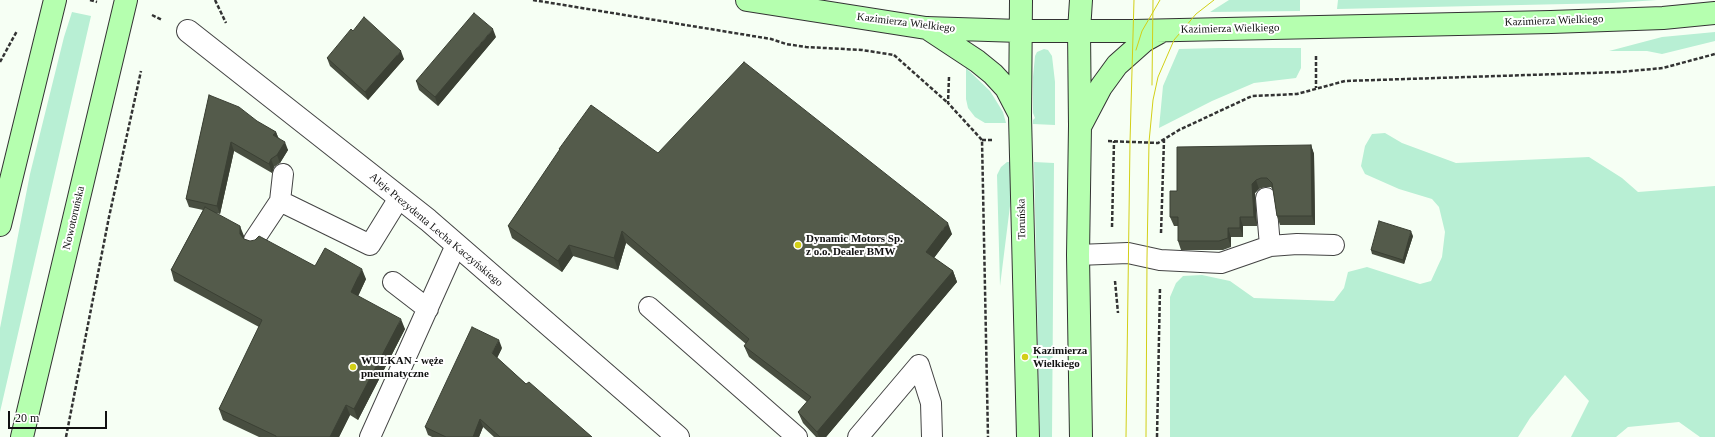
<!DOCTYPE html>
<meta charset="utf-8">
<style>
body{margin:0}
#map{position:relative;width:1715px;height:437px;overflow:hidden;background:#f6fff4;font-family:Georgia,serif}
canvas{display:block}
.scale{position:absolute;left:8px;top:411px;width:99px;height:18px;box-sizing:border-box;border:2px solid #111;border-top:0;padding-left:5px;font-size:12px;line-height:14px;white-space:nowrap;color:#111;-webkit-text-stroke:3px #fff;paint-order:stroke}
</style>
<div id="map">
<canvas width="1715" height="437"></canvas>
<div class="scale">20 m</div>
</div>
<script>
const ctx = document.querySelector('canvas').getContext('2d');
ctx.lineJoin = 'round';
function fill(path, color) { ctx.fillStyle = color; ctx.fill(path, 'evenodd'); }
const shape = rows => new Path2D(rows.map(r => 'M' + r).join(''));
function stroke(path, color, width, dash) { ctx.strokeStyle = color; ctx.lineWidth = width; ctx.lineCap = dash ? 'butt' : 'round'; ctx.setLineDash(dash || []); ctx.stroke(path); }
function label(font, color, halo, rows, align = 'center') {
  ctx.font = font + ' Georgia,serif'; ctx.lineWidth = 4; ctx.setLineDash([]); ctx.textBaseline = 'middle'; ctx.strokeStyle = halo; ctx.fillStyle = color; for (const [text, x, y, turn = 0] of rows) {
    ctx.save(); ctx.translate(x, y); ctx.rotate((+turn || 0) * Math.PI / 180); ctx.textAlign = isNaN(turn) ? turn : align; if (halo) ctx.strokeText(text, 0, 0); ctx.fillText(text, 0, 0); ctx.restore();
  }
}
fill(shape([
 [1229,0,1300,0,1300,11,1210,12],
 [1338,0,1657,0,1613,3,1337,9],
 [72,12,91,16,0,412,0,328,30,174,64,37],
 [1715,32,1715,41,1662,54,1647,51,1609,51,1662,37],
 [1219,48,1301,48,1301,68,1296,78,1254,83,1212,101,1159,128,1163,86,1179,49],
 [1044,49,1048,50,1052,56,1055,82,1055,125,1033,124,1033,120,1035,118,1033,113,1033,77,1035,56,1037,52],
 [966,68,990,91,1003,112,1006,123,985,123,975,117,968,108,966,99],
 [1385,133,1402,143,1456,163,1589,157,1622,178,1638,192,1715,186,1715,437,1700,437,1679,422,1628,427,1616,437,1571,437,1589,401,1565,375,1530,418,1518,437,1170,437,1170,297,1176,283,1183,276,1202,275,1230,281,1254,298,1334,301,1344,288,1348,272,1367,267,1420,284,1431,281,1442,257,1445,232,1439,207,1432,199,1399,189,1365,174,1361,166,1365,146,1372,134],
 [1007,162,1011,162,1012,190,1000,286,997,175,1001,167],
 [1034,162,1054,163,1052,437,1040,437]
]), '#b8efd4');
const lane = shape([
 [280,201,370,245,399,198],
 [254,240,280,201,283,174],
 [1270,246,1297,244,1334,245],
 [1078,255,1128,253,1160,260,1221,263,1270,246,1266,198],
 [393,282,428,309],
 [649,307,797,437],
 [370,437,456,245],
 [858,437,919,365,931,403,932,437]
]);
const street = shape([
 [188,31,428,220,678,437]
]);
const secondary = shape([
 [747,0,926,28,1020,31,1133,31,1551,22,1663,18,1715,13],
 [1021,0,1020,116,1028,437],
 [1081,0,1079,31,1080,126,1078,255,1081,437],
 [927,28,977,61,993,74,1006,88,1019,113],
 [1081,125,1101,87,1117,65,1144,41,1162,31],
 [0,225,55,0],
 [22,437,126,0]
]);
stroke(lane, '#444', 22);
stroke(street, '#444', 24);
stroke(secondary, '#333', 24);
stroke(shape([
 [90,0,97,2],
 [215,0,226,23],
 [533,0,771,39,786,44,806,47,862,50,894,55],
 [152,15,162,20],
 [894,55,948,103],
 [1316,56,1316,88],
 [0,62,17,31],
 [949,77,948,103,982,140,988,437],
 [982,140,993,140],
 [1108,141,1158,143,1179,130,1252,96,1297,94,1345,81,1620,72,1663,68,1715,54],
 [1112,227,1114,141],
 [1161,233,1164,140],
 [1115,281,1118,313],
 [66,437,109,217,141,71],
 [1157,437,1160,288]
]), '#333', 2.5, [4, 2]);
stroke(lane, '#fff', 20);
stroke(street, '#fff', 22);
stroke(secondary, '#b5ffaf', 22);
stroke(shape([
 [1136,50,1142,31,1160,0],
 [1152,85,1153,0],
 [1126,437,1130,142,1134,0],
 [1146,437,1147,258,1149,142,1153,100,1158,77,1174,40,1196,14,1214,0]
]), '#d2cf17', 1);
fill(shape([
 [353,31,404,59,368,100,330,66,327,58],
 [496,37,438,106,419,90,416,81],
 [209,95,276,132,278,137,288,150,280,163,274,167,272,173,234,151,220,214,216,213,244,236,244,239,315,266,366,279,358,296,405,329,358,420,350,415,339,437,259,437,223,420,219,409,259,327,174,281,171,270,203,210,189,207,186,199],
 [1311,145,1314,154,1315,225,1280,225,1277,216,1273,190,1271,187,1265,187,1259,189,1255,193,1257,226,1243,226,1243,237,1231,237,1231,247,1223,250,1181,250,1178,241,1178,226,1174,226,1170,217,1177,191],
 [559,149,658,153,952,234,934,258,953,271,957,282,826,437,816,437,803,423,798,412,807,402,749,357,744,346,746,344,626,243,618,270,573,256,562,272,512,238,508,226,560,150],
 [1413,236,1404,264,1372,254,1371,250],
 [502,348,497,358,526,384,592,437,494,437,483,427,479,437,432,437,428,435,425,427]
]), '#484e40');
fill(shape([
 [493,29,496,37,438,106,435,97],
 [401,51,404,59,368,100,365,92],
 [276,132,279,140,273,135],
 [231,142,234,151,220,214,217,206],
 [285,142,288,150,280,163,277,155],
 [1311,145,1314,154,1315,225,1312,216],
 [271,159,274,167,272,173,269,164],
 [1256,180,1259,189,1255,193,1257,226,1254,217,1252,184],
 [1240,217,1243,226,1243,237,1240,228],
 [948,223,952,234,930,263,926,252],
 [240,226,244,236,244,245,240,234],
 [1228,228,1231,237,1231,247,1228,238],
 [622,231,626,243,618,270,614,258],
 [1411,231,1413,236,1404,264,1403,260],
 [569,245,573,256,562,272,558,261],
 [362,269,366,279,355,303,351,292],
 [953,271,957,282,826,437,819,437,817,432],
 [401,319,405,329,358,420,354,409],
 [499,340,502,348,495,362,492,353],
 [346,405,350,415,339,437,330,437],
 [480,419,483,427,479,437,473,437]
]), '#3b4034');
const building = shape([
 [474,13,493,29,435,97,416,81,474,13],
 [364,17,401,51,365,92,327,58,351,29,353,31,364,17],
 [744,62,948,223,926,252,953,271,817,432,798,412,811,397,744,346,749,339,622,231,614,258,569,245,558,261,508,226,560,149,559,149,591,105,658,153,744,62],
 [209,95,239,107,257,121,276,132,273,135,285,142,277,155,271,159,269,164,231,142,217,206,186,199,209,95],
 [1311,145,1312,216,1277,216,1272,183,1267,178,1261,178,1256,180,1252,184,1254,217,1240,217,1240,228,1228,228,1228,238,1219,241,1178,241,1178,217,1170,217,1170,191,1177,191,1177,147,1311,145],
 [205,207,240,226,240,234,244,239,250,241,255,240,259,236,315,266,325,248,362,269,351,292,401,319,354,409,346,405,330,437,276,437,276,436,219,409,262,320,171,270,205,207],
 [1379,221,1411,231,1403,260,1371,250,1379,221],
 [472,327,499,340,492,353,526,384,529,382,592,437,500,437,480,419,473,437,446,437,425,427,472,327]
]);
fill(building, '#545b4b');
stroke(building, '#3b4034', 1);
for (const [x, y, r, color] of [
 [798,245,4,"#d2cf17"],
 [1025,357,4,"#d2cf17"],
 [353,367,4,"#d2cf17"]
]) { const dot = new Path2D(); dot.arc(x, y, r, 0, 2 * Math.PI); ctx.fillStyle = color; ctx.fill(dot); stroke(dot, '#fff', 1.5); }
label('11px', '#111', '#fff', [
 ["Kazimierza Wielkiego",1554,21,-2],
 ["Kazimierza Wielkiego",906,23,7],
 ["Kazimierza Wielkiego",1230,29,-1],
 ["Nowotoruńska",74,218,-77],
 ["Toruńska",1022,219,-91],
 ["Aleje Prezydenta Lecha Kaczyńskiego",436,230,40]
]);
label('bold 11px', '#111', '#fff', [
 ["Dynamic Motors Sp.",806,239],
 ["z o.o. Dealer BMW",806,252],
 ["Kazimierza",1033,351],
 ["Wielkiego",1033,364],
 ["WULKAN - węże",361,361],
 ["pneumatyczne",361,374]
], 'left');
</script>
